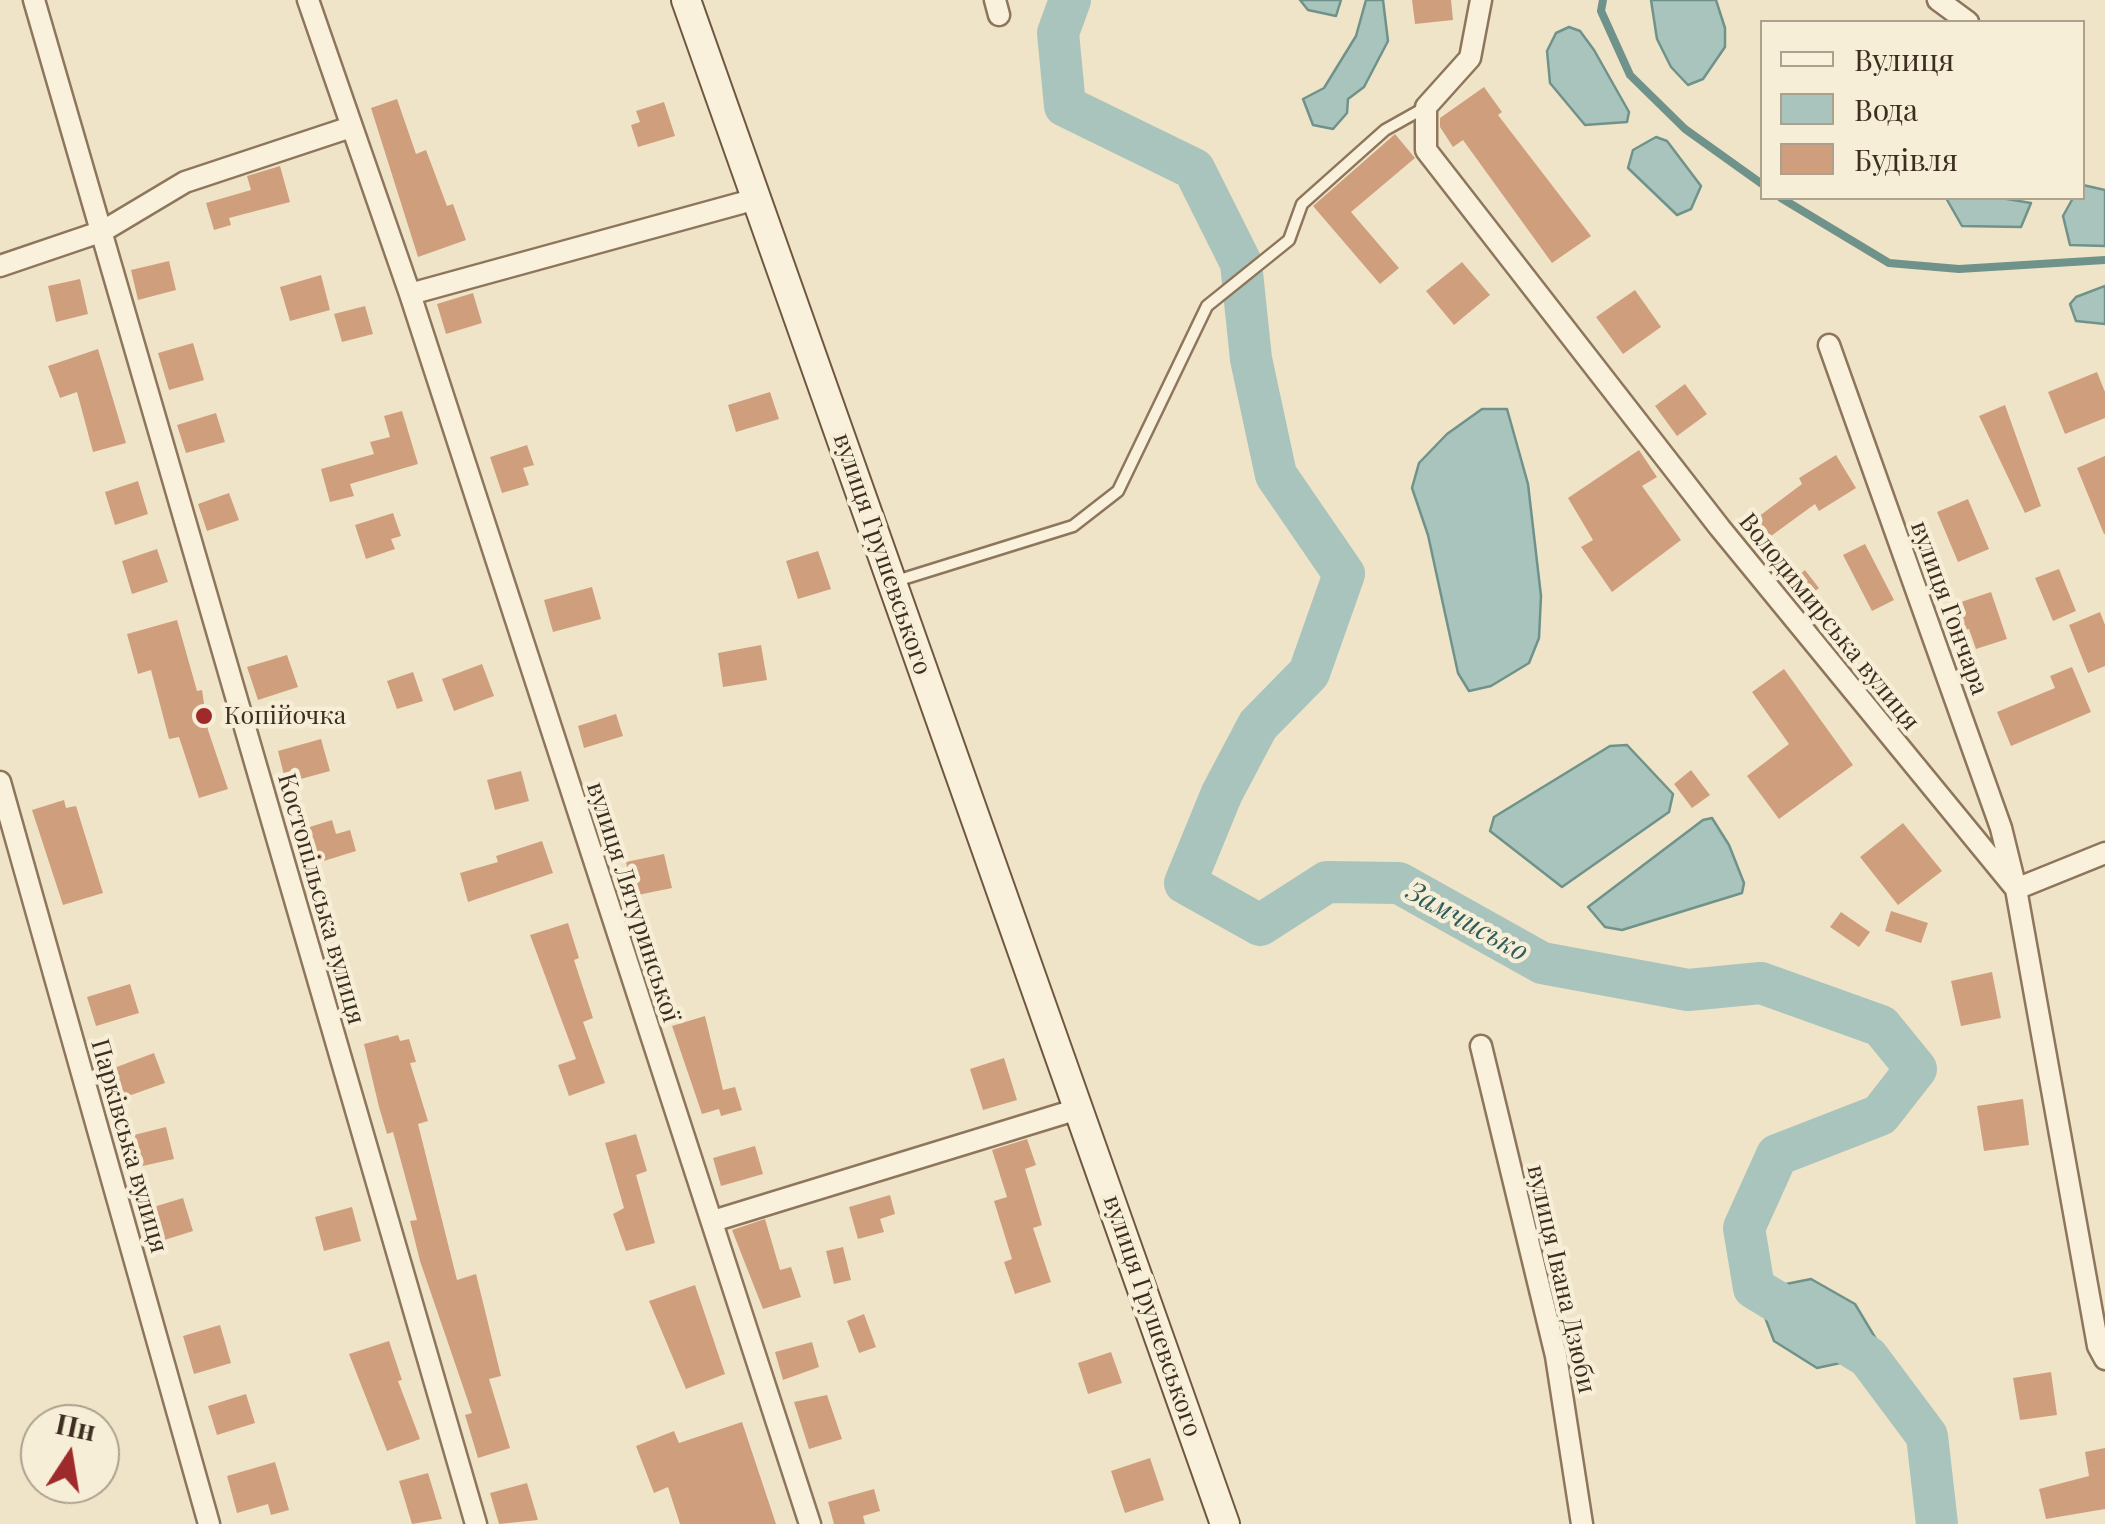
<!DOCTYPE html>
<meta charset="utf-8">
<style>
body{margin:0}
#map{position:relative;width:2105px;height:1524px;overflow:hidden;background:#f0e4c8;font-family:"Playfair Display",serif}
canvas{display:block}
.legend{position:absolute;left:1760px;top:20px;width:325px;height:180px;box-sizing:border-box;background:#f7eed8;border:2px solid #ada18e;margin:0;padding:12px 18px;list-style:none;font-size:30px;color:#3d2e20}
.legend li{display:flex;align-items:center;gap:20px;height:50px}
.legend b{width:50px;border:2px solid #ada18e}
.north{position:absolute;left:20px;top:1404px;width:100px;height:100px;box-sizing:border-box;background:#f7eed8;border:2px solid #ada18e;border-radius:50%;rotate:12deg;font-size:28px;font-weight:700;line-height:40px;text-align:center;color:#3d2e20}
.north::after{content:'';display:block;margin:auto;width:35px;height:45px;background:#9e2a2b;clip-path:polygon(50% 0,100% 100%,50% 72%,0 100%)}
</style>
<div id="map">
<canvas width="2105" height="1524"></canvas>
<ul class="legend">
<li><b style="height:12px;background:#faf1dc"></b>Вулиця</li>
<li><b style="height:28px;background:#a9c4bc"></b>Вода</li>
<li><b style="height:28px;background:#cf9f7d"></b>Будівля</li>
</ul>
<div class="north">Пн</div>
</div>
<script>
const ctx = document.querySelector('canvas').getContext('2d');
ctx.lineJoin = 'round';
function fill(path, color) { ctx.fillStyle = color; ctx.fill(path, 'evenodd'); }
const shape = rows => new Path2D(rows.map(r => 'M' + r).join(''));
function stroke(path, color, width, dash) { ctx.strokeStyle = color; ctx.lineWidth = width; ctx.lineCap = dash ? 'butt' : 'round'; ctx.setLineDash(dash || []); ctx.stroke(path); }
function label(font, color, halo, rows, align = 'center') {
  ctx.font = font + ' "Playfair Display",serif'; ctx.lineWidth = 9; ctx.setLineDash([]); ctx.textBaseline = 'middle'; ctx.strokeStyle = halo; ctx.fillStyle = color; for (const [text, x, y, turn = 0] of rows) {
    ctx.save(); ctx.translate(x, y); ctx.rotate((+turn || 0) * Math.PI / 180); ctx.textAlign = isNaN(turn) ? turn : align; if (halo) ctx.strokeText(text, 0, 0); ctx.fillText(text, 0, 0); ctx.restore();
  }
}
const water = shape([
 [1300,0,1341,0,1336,16,1308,10,1300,0],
 [1366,0,1383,0,1388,41,1364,87,1348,99,1347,113,1333,129,1313,125,1303,99,1324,88,1356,36,1366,0],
 [1651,0,1716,0,1725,28,1725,47,1703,79,1688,85,1671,67,1657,39,1651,0],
 [1569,27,1580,31,1594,50,1629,112,1627,122,1585,125,1550,83,1547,51,1556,33,1569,27],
 [1656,137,1667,141,1701,186,1691,209,1677,215,1628,168,1633,150,1656,137],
 [2083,185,2105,190,2105,246,2070,245,2063,216,2073,198,2082,198,2083,185],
 [1946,198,2001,198,2031,203,2021,227,1962,226,1946,198],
 [2105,286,2105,324,2076,321,2070,304,2076,297,2105,286],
 [1482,409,1507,409,1528,484,1541,596,1539,638,1529,663,1491,686,1469,691,1458,673,1428,535,1412,488,1419,463,1447,434,1482,409],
 [1627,745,1673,794,1669,812,1562,887,1490,831,1494,817,1610,746,1627,745],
 [1712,818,1729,845,1744,883,1742,893,1622,930,1605,927,1588,907,1703,820,1712,818],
 [1811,1279,1855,1304,1882,1349,1868,1357,1817,1368,1774,1341,1754,1288,1765,1282,1781,1285,1811,1279]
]);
fill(water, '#a9c4bc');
stroke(water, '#6f938a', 2.5);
stroke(shape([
 [1603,0,1601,11,1630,75,1685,129,1762,184],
 [1781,198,1889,263,1959,269,2105,260]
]), '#6f938a', 8);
stroke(shape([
 [1070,0,1058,33,1065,106,1194,169,1241,263,1251,359,1276,475,1344,574,1309,673,1258,725,1222,793,1185,883,1260,925,1327,882,1399,883,1542,963,1688,990,1761,983,1881,1026,1916,1069,1880,1115,1777,1155,1744,1228,1754,1288,1868,1357,1927,1436,1937,1524]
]), '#a9c4bc', 42);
fill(shape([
 [1412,0,1451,0,1453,20,1415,24],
 [1484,87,1502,112,1498,115,1591,236,1552,263,1463,140,1453,147,1440,127,1440,118],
 [397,99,416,154,426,150,447,206,453,204,466,240,418,257,371,108],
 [664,102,675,136,638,147,631,125,640,122,636,111],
 [1395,134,1415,158,1351,212,1399,268,1380,284,1313,206],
 [280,166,290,202,229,218,231,225,214,230,206,203,251,190,247,176],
 [169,261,176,290,138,300,131,270],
 [1462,262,1490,295,1454,325,1426,291],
 [321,275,330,310,290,321,280,287],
 [80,279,88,314,56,322,48,286],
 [1635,290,1661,327,1623,354,1596,317],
 [473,293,482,323,446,334,437,304],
 [365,306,373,334,342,342,334,314],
 [193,343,204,380,169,390,158,353],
 [98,349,126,443,93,452,77,392,60,398,48,366],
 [2097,372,2105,392,2105,418,2065,434,2048,392],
 [1685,384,1707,414,1677,436,1655,406],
 [770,392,779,419,736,432,728,405],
 [2005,405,2041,506,2025,513,1979,416],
 [402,411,418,464,350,484,354,496,330,502,321,469,374,454,370,442,390,437,384,416],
 [216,413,225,442,186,453,177,425],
 [527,445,534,465,523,468,529,485,502,493,490,457],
 [1639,450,1657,477,1642,486,1681,540,1612,592,1581,547,1593,540,1568,498],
 [1836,455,1856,488,1819,511,1815,504,1760,544,1746,526,1802,484,1799,478],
 [2105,456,2105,534,2104,534,2077,468],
 [138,481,148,514,115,525,105,492],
 [229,493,239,520,207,531,198,504],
 [1968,499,1989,549,1958,562,1937,512],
 [393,513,401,536,391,539,395,549,366,559,355,525],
 [1865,544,1894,600,1872,611,1843,555],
 [157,549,168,582,132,594,122,561],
 [818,551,831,589,798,599,786,561],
 [2059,569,2076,611,2053,621,2035,578],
 [1805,570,1819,588,1802,601,1788,584],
 [592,587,601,619,553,632,544,600],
 [1991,592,2007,639,1976,649,1969,629,1952,634,1943,608],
 [2100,612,2105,625,2105,666,2088,673,2069,625],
 [177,620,197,691,202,690,208,730,228,789,199,798,179,737,169,739,151,670,138,674,127,634],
 [761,645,767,680,723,687,718,653],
 [287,655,298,687,258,700,247,667],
 [482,664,494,696,454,711,442,679],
 [2072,667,2091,712,2011,746,1997,712,2055,688,2050,676],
 [1784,669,1853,765,1779,819,1747,776,1789,744,1752,692],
 [413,672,423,701,397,709,387,681],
 [616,714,623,736,584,748,578,726],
 [321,739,330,771,286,783,278,751],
 [1691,770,1710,795,1692,808,1674,784],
 [521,771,529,801,495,810,487,780],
 [64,800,66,808,76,806,103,893,63,905,32,810],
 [332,820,336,834,350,830,356,851,311,865,300,830],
 [1903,823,1942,871,1898,905,1860,857],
 [542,841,553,873,468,902,460,873,498,862,496,856],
 [664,854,672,888,633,896,626,862],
 [1891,911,1928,923,1921,943,1885,931],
 [1841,912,1870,932,1859,947,1830,927],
 [568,923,579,958,574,960,593,1018,583,1022,605,1083,569,1096,558,1065,576,1059,530,935],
 [1992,972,2001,1018,1961,1026,1951,981],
 [130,984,139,1013,96,1026,87,997],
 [705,1016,723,1090,735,1087,742,1110,721,1116,719,1109,702,1114,672,1026],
 [398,1035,400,1041,409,1039,416,1062,410,1063,428,1121,418,1124,457,1280,476,1274,501,1376,489,1379,510,1448,478,1458,465,1415,472,1413,420,1261,410,1221,417,1220,393,1132,387,1134,379,1107,364,1044],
 [154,1053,165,1083,117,1100,106,1071],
 [1004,1058,1017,1100,983,1110,970,1069],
 [2023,1099,2029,1145,1984,1151,1977,1106],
 [166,1127,174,1159,138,1167,130,1136],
 [636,1134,647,1171,636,1175,655,1243,626,1251,613,1214,624,1208,605,1143],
 [1027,1139,1036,1165,1025,1169,1042,1225,1033,1228,1051,1282,1015,1294,1004,1262,1012,1259,994,1201,1007,1197,992,1150],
 [755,1146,763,1174,721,1186,713,1158],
 [890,1195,895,1214,880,1219,884,1232,858,1239,849,1207],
 [183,1198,193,1231,158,1242,147,1209],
 [352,1207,361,1241,324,1251,315,1217],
 [765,1219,780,1270,791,1267,801,1297,763,1309,732,1230],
 [843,1247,851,1280,834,1284,826,1251],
 [695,1285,725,1374,686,1389,649,1301],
 [864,1314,876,1347,859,1353,847,1321],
 [220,1325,231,1363,194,1374,183,1336],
 [389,1341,402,1380,398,1381,420,1439,387,1451,349,1354],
 [812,1342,819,1367,783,1380,775,1352],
 [1111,1352,1122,1383,1088,1394,1078,1363],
 [2051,1372,2057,1415,2020,1420,2013,1378],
 [246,1394,255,1423,217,1435,208,1406],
 [827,1395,842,1439,809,1449,794,1402],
 [742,1422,776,1524,680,1524,668,1487,654,1493,636,1446,674,1431,679,1443],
 [2105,1448,2105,1509,2046,1519,2039,1489,2089,1476,2085,1452],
 [1150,1458,1164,1500,1125,1513,1111,1471],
 [275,1462,289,1510,271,1515,268,1504,237,1513,227,1476],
 [428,1473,442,1519,412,1524,399,1481],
 [527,1483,538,1520,499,1524,490,1493],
 [874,1489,880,1511,863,1516,865,1524,834,1524,828,1502]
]), '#cf9f7d');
const lane = shape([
 [893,582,1073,526,1118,491,1207,306,1289,240,1302,204,1385,130,1426,107]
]);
const street = shape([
 [34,0,476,1524],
 [308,0,410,294,810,1524],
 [995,0,999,15],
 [1481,0,1470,58,1426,107,1426,150,1720,528,2016,889,2098,1346,2105,1359],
 [1938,0,1968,22],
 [0,266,103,231,185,182,351,127],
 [410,294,756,199],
 [1829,345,2001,828,2016,889,2105,853],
 [0,782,209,1524],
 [1481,1046,1556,1356,1582,1524],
 [713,1221,1078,1109]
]);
const secondary = shape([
 [686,0,1225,1524]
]);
stroke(lane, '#8d765c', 15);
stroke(street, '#8d765c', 25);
stroke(secondary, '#6f573f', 32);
stroke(lane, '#faf1dc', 10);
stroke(street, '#faf1dc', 20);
stroke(secondary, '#faf1dc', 28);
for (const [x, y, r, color] of [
 [204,716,10,"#9e2a2b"]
]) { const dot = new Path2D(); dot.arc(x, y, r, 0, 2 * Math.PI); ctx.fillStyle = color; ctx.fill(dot); stroke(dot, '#f7eed8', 4); }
label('25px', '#3d2e20', '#f7eed8', [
 ["вулиця Грушевського",882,554,71],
 ["вулиця Гончара",1949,608,70],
 ["Володимирська вулиця",1829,622,51],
 ["Костопільська вулиця",321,899,74],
 ["вулиця Лятуринської",633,902,72],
 ["Парківська вулиця",129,1146,74],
 ["вулиця Івана Дзюби",1561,1279,77],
 ["вулиця Грушевського",1152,1316,71]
]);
label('25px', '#3d2e20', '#f7eed8', [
 ["Копійочка",224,716]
], 'left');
label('italic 28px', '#2f5d5a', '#f7eed8', [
 ["Замчисько",1467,922,29]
]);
</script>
